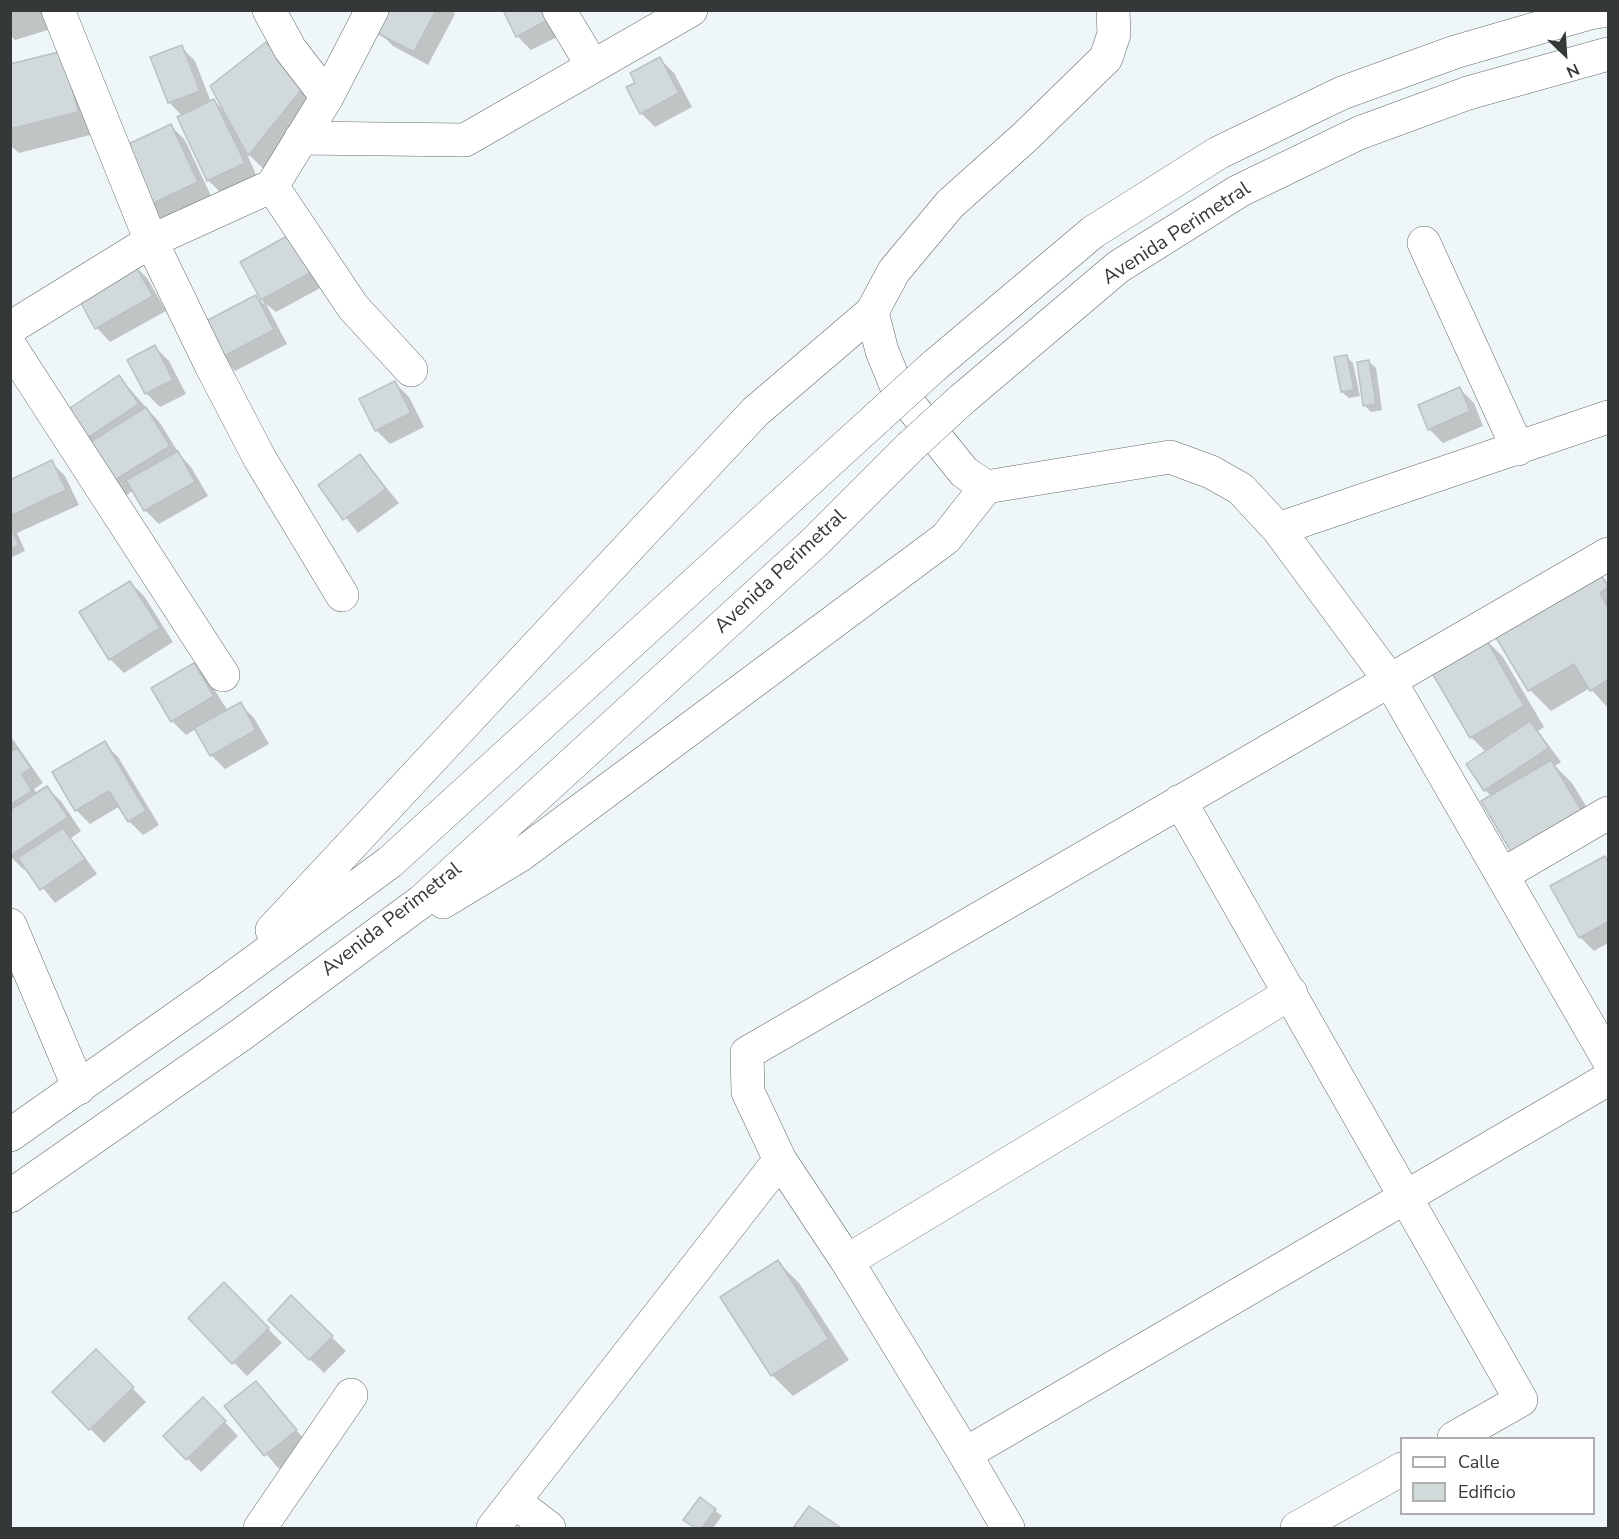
<!DOCTYPE html>
<style>
body{margin:0}
#map{position:relative;width:1619px;height:1539px;overflow:hidden;background:#eff6f7;font-family:"Nunito Sans",sans-serif}
canvas{display:block}
.frame{position:absolute;inset:0;border:12px solid #353838;pointer-events:none}
.legend{position:absolute;left:1400px;top:1437px;width:195px;height:78px;box-sizing:border-box;background:#fff;border:2px solid #aeafaf;margin:0;padding:8px 10px;list-style:none;font-size:18px;color:#353838}
.legend li{display:flex;align-items:center;gap:12px;height:30px}
.legend b{width:30px;border:2px solid #aeafaf}
.north{position:absolute;left:1535px;top:24px;width:60px;height:60px;-webkit-text-stroke:4px #fff;paint-order:stroke;rotate:155deg;font-size:16px;font-weight:700;line-height:24px;text-align:center;color:#353838}
.north::after{content:'';display:block;margin:auto;width:21px;height:27px;background:#353838;clip-path:polygon(50% 0,100% 100%,50% 72%,0 100%)}
</style>
<div id="map">
<canvas width="1619" height="1539"></canvas>
<div class="frame"></div>
<ul class="legend">
<li><b style="height:8px;background:#fff"></b>Calle</li>
<li><b style="height:16px;background:#d2d9da"></b>Edificio</li>
</ul>
<div class="north">N</div>
</div>
<script>
const ctx = document.querySelector('canvas').getContext('2d');
ctx.lineJoin = 'round';
function fill(path, color) { ctx.fillStyle = color; ctx.fill(path, 'evenodd'); }
const shape = rows => new Path2D(rows.map(r => 'M' + r).join(''));
function stroke(path, color, width, dash) { ctx.strokeStyle = color; ctx.lineWidth = width; ctx.lineCap = dash ? 'butt' : 'round'; ctx.setLineDash(dash || []); ctx.stroke(path); }
function label(font, color, halo, rows, align = 'center') {
  ctx.font = font + ' "Nunito Sans",sans-serif'; ctx.lineWidth = 4.5; ctx.setLineDash([]); ctx.textBaseline = 'middle'; ctx.strokeStyle = halo; ctx.fillStyle = color; for (const [text, x, y, turn = 0] of rows) {
    ctx.save(); ctx.translate(x, y); ctx.rotate((+turn || 0) * Math.PI / 180); ctx.textAlign = isNaN(turn) ? turn : align; if (halo) ctx.strokeText(text, 0, 0); ctx.fillText(text, 0, 0); ctx.restore();
  }
}
fill(shape([
 [10,10,50,10,55,28,15,40,10,35],
 [391,10,451,10,455,14,428,65,393,46,379,32],
 [549,10,561,35,531,50,517,36],
 [266,44,322,111,270,175,246,152,257,177,222,194,208,180,182,116,169,102,181,47,195,61,211,102,214,100,224,111],
 [62,53,98,133,19,153,10,145,10,66],
 [660,59,674,73,692,107,655,127,641,113,638,83],
 [171,126,185,140,211,196,161,220,147,206],
 [289,237,322,287,276,312,266,304,287,344,235,371,221,357,256,296,265,305,242,263],
 [133,264,147,278,166,311,110,342,97,328],
 [155,347,169,361,186,394,160,407,146,393],
 [1346,356,1353,363,1360,396,1349,398,1342,392],
 [1369,362,1376,368,1382,410,1371,412,1364,405],
 [119,377,160,423,180,455,191,467,208,496,159,524,145,510,134,490,125,496,87,438],
 [395,383,409,397,424,427,390,444,376,430],
 [1460,389,1474,403,1483,426,1443,443,1429,429],
 [360,456,399,503,358,533,320,485],
 [51,462,65,476,79,505,17,533,25,551,10,558,10,482],
 [1599,573,1608,583,1608,708,1590,688,1551,711,1530,690],
 [130,582,144,596,173,642,124,673,110,659],
 [1482,636,1503,657,1544,727,1538,731,1561,762,1555,766,1572,783,1603,834,1535,875,1515,854,1492,797,1485,790,1486,752,1471,737],
 [194,665,207,678,228,711,240,704,254,718,269,744,225,769,211,755,196,729,186,735,172,721],
 [10,735,43,783,34,789,37,794,47,788,61,801,81,831,71,838,97,874,55,903,27,868,24,870,10,856],
 [104,743,118,757,159,825,143,835,129,821,120,806,90,824,76,810],
 [1605,858,1608,861,1608,943,1594,951,1580,937],
 [10,937,32,964,10,980],
 [778,1262,799,1283,849,1360,793,1396,772,1375],
 [224,1284,282,1343,247,1376,190,1318],
 [291,1297,346,1351,324,1373,270,1320],
 [96,1351,146,1402,104,1443,54,1392],
 [256,1383,309,1445,279,1469,226,1407],
 [203,1399,238,1436,201,1472,165,1436],
 [701,1499,722,1516,713,1528,695,1528,685,1520],
 [810,1508,838,1528,795,1528]
]), '#0003');
const building = shape([
 [389,10,436,10,414,52,377,33,389,10],
 [503,10,543,10,548,20,516,37,503,10],
 [266,42,302,89,248,156,210,86,266,42],
 [182,45,200,91,168,103,150,57,182,45],
 [63,51,78,112,10,129,10,64,63,51],
 [660,57,679,93,640,114,626,87,635,83,630,73,660,57],
 [214,99,245,163,207,181,177,117,214,99],
 [171,124,198,182,145,207,118,149,171,124],
 [289,235,310,273,261,300,240,262,289,235],
 [133,262,153,296,95,329,76,294,133,262],
 [256,295,274,330,220,358,202,323,256,295],
 [155,345,173,380,145,394,127,360,155,345],
 [1347,355,1354,390,1341,392,1334,357,1347,355],
 [1369,360,1376,404,1363,406,1357,362,1369,360],
 [119,375,139,404,86,439,67,410,119,375],
 [395,381,411,413,375,431,359,399,395,381],
 [1460,387,1470,411,1428,430,1418,405,1460,387],
 [146,407,170,446,110,483,87,444,146,407],
 [178,451,195,482,144,511,126,480,178,451],
 [360,454,386,489,343,520,318,485,360,454],
 [52,460,66,490,10,516,10,480,52,460],
 [10,527,19,545,10,549,10,527],
 [1599,571,1608,587,1600,593,1608,608,1608,680,1590,691,1574,664,1528,691,1494,634,1599,571],
 [130,581,160,628,109,660,79,612,130,581],
 [1483,634,1524,706,1470,738,1428,666,1483,634],
 [194,663,214,696,171,722,151,688,194,663],
 [241,702,256,730,210,756,194,728,241,702],
 [1530,721,1549,748,1484,791,1466,764,1530,721],
 [105,741,146,811,128,822,109,791,75,811,52,772,105,741],
 [17,748,31,768,22,774,32,791,10,805,10,752,17,748],
 [1551,760,1583,813,1513,855,1481,801,1551,760],
 [47,786,68,817,10,856,10,810,47,786],
 [63,828,85,859,40,890,18,858,63,828],
 [1605,856,1608,862,1608,922,1579,938,1550,886,1605,856],
 [778,1260,829,1339,771,1376,720,1297,778,1260],
 [224,1282,269,1328,232,1364,188,1318,224,1282],
 [291,1295,333,1336,309,1360,268,1320,291,1295],
 [96,1349,134,1387,89,1430,52,1392,96,1349],
 [256,1381,297,1430,264,1456,224,1406,256,1381],
 [203,1397,226,1421,186,1460,163,1436,203,1397],
 [700,1497,716,1509,702,1528,695,1528,683,1520,700,1497],
 [809,1506,841,1528,793,1528,809,1506]
]);
fill(building, '#d2d9da');
stroke(building, '#bac1c2', 1.5);
const minor = shape([
 [58,10,151,241,211,365,260,459,342,595],
 [269,10,290,49,327,97],
 [559,10,592,65],
 [1113,10,1114,34,1106,58,1026,136,950,204,894,271,872,312,882,351,898,390,964,472,986,487,1170,457,1211,472,1241,489,1278,529,1389,679,1608,1059],
 [301,138,465,140,691,10],
 [272,186,353,307,411,370],
 [1424,243,1518,449],
 [10,328,151,241,272,186,327,97,372,10],
 [10,346,223,675],
 [1278,529,1608,417],
 [1180,801,1521,1400,1454,1438],
 [1502,875,1608,813],
 [10,925,79,1088],
 [847,1261,1291,993],
 [965,1454,1608,1079],
 [514,1501,549,1528],
 [260,1528,351,1395],
 [493,1528,780,1160],
 [1008,1528,965,1454,847,1261,780,1160,748,1092,747,1053,1608,554],
 [1297,1528,1402,1469]
]);
const major = shape([
 [934,366,1093,232,1218,153,1342,93,1455,52,1590,13,1607,10],
 [960,401,1118,267,1239,191,1359,133,1468,93,1608,54],
 [443,902,519,856,946,538,986,487],
 [272,930,755,412,872,312],
 [10,1135,212,993,390,862,879,416],
 [10,1196,242,1034,422,901,815,542,910,447]
]);
stroke(minor, '#646a6b', 34);
stroke(major, '#646a6b', 34);
stroke(minor, '#fff', 33);
stroke(major, '#fff', 33);
const majorBridge = shape([
 [879,416,934,366],
 [910,447,960,401]
]);
stroke(majorBridge, '#646a6b', 34, []);
stroke(majorBridge, '#fff', 33);
label('20px', '#353838', '#fff', [
 ["Avenida Perimetral",1177,234,-33],
 ["Avenida Perimetral",781,572,-43],
 ["Avenida Perimetral",392,920,-38]
]);
</script>
